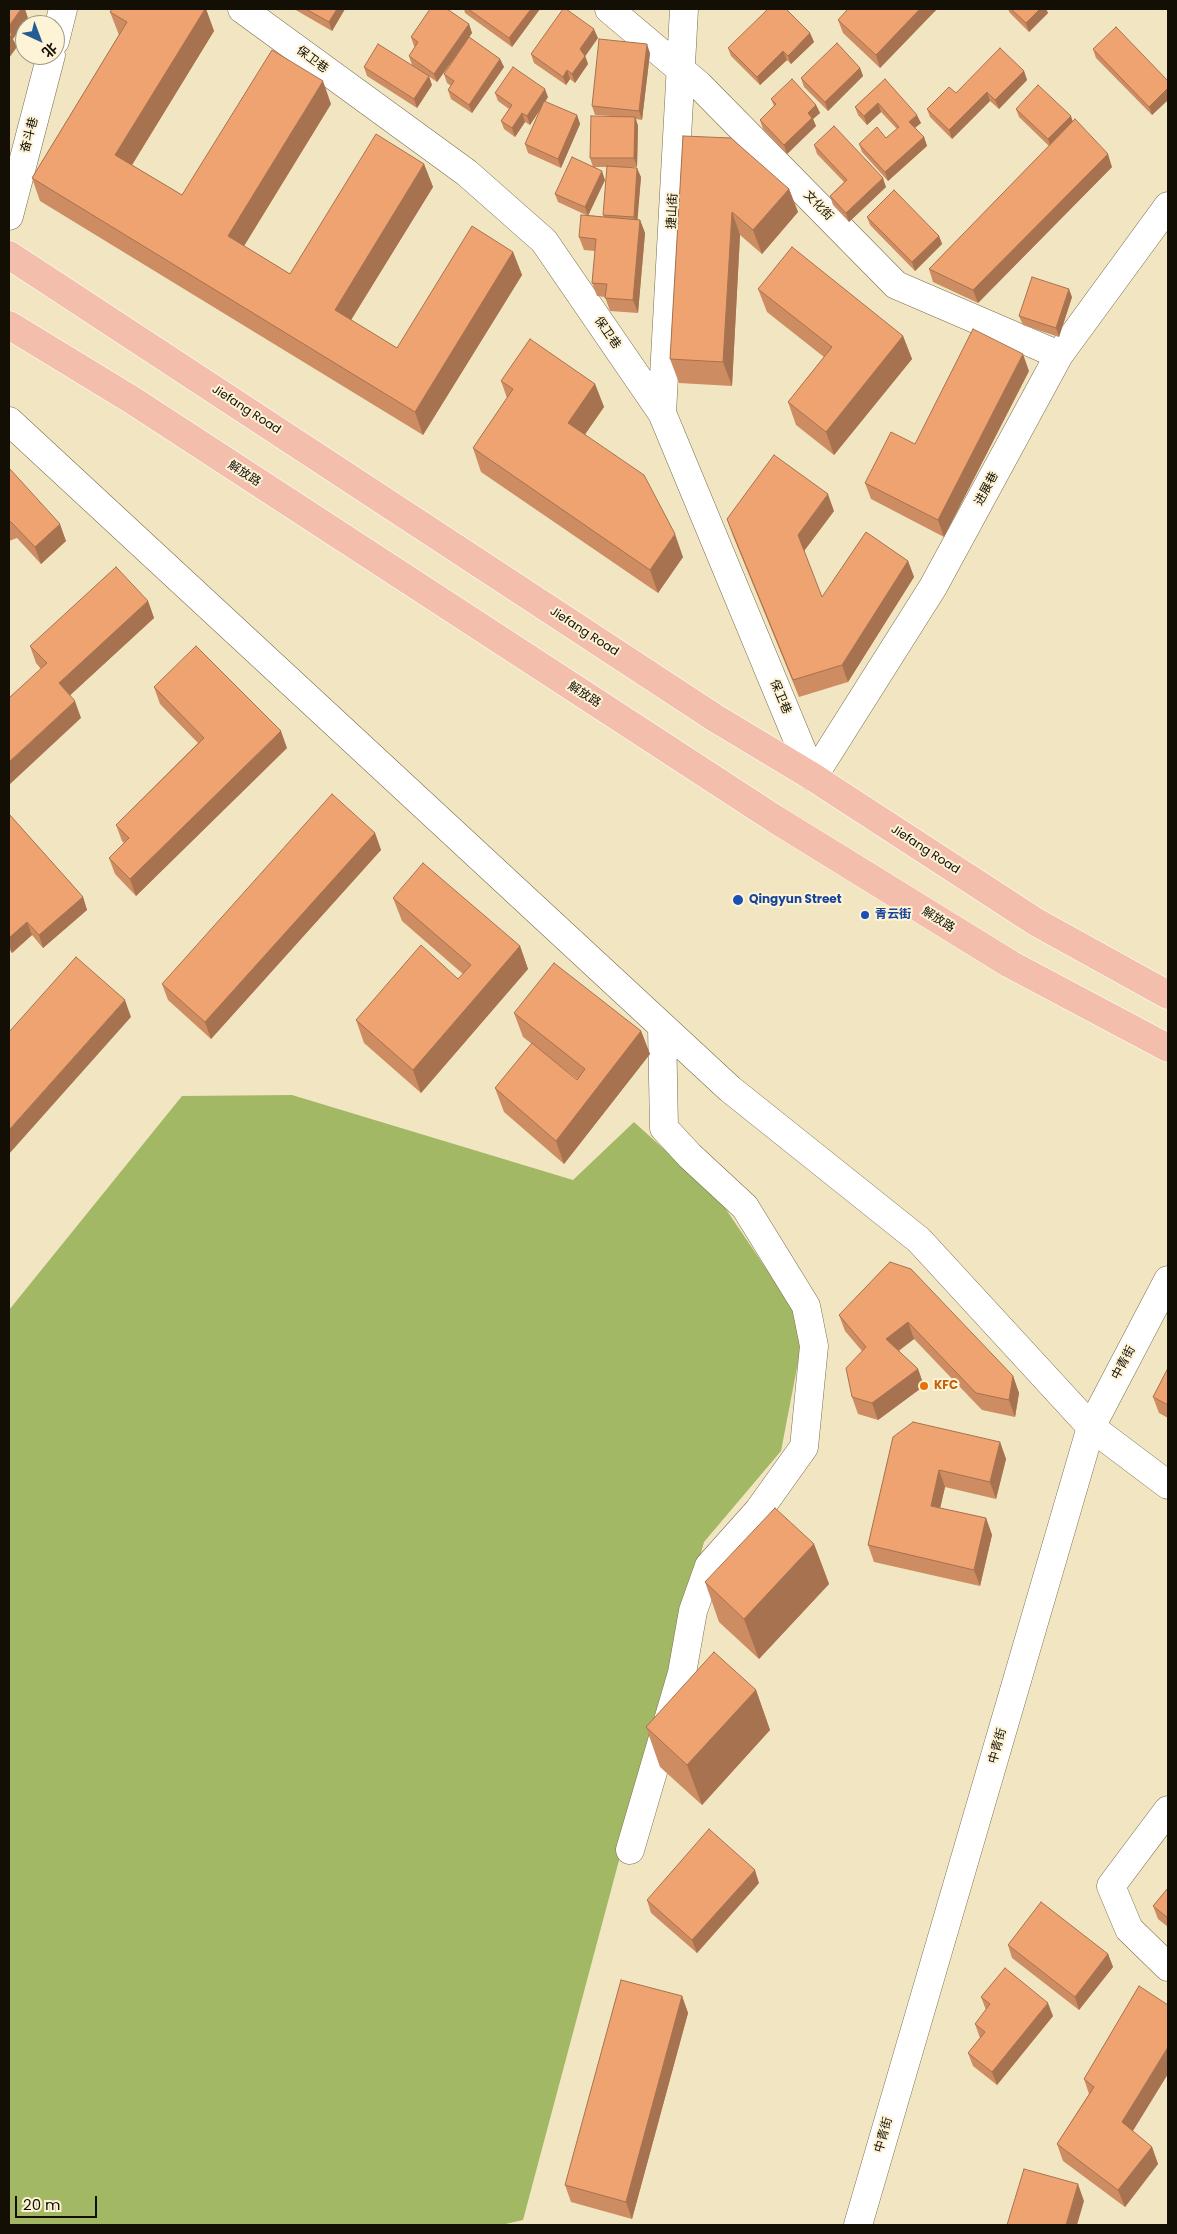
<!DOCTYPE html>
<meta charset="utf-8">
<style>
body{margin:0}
#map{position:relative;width:1177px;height:2234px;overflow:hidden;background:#f2e6c2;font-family:Poppins,"Noto Sans SC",sans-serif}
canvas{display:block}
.frame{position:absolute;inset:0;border:10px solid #130f04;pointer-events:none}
.north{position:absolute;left:15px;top:15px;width:50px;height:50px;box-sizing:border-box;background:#fdf3d7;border:1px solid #9f9883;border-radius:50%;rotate:137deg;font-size:14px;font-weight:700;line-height:20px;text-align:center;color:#130f04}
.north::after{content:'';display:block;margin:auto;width:18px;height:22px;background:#265b94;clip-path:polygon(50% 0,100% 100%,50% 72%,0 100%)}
.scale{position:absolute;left:15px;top:2196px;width:82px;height:22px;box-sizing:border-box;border:2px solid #130f04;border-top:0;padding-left:6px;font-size:15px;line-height:18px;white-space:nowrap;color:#130f04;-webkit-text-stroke:4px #fdf3d7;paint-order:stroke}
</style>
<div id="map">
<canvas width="1177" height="2234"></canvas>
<div class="frame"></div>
<div class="north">北</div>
<div class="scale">20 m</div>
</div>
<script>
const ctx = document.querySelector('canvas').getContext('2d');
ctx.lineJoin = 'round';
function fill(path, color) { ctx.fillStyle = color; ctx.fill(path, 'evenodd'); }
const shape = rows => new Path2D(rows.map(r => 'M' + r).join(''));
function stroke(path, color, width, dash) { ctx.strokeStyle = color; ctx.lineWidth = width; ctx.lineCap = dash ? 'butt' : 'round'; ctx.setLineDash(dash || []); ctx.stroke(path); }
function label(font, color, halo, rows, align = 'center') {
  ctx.font = font + ' Poppins,"Noto Sans SC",sans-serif'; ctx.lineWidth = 4; ctx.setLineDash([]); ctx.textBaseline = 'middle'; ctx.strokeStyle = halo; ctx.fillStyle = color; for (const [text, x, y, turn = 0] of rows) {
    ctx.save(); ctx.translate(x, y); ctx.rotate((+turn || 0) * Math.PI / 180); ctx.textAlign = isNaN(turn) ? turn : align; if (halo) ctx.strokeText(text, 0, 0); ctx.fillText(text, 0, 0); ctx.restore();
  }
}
fill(shape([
 [292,1095,573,1180,634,1122,719,1199,805,1326,781,1451,704,1542,523,2220,501,2225,9,2225,9,1310,182,1096]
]), '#a3b865');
const street = shape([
 [242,9,467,173,544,241,662,413,813,777],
 [609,9,699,85,896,285,1059,355],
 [55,41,63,9],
 [9,216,51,55],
 [662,413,684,9],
 [9,421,730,1089,919,1240,1091,1427,1168,1485],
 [813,777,933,587,1059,355,1168,206],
 [1168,1810,1111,1886,1129,1929,1168,1967],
 [630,1850,682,1673,693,1611,709,1566,759,1510,804,1447,814,1346,806,1306,745,1207,690,1156,664,1128,662,1027],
 [858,2225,1091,1427,1168,1280]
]);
const primary = shape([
 [9,255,715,718,813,777,1036,922,1168,995],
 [9,325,132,400,775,819,1010,964,1168,1048]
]);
stroke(street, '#776c4c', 29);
stroke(primary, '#fff', 29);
stroke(street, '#fff', 28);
stroke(primary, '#f3beac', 28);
fill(shape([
 [112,9,206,9,214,31,132,165,182,195,331,104,244,246,290,274,424,164,433,187,351,320,397,348,513,252,522,275,423,435,40,201,32,178,119,35,110,12],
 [294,9,345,9,332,31],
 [464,9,540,9,512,47,465,13],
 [937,9,880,68,843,33,838,20],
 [1008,9,1046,9,1048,13,1029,32,1010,13],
 [469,24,472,33,469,37,500,59,504,67,472,113,451,99,448,90,451,86,447,83,444,74,453,60,437,82,412,65,409,56,415,47,414,46,411,37],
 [810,33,814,42,791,64,787,60,760,85,731,56,728,48],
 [598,38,585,55,588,64,575,83,570,79,566,85,534,63,531,54],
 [1093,49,1168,81,1168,100,1152,115,1096,58],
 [650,53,642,120,636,119,638,126,637,167,624,167,641,177,637,219,640,220,645,233,638,313,610,311,605,297,597,296,592,283,595,251,584,250,579,237,586,215,558,202,555,194,605,180,588,215,604,217,603,215,607,167,593,167,590,158,612,116,595,115,592,106],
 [364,67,432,85,417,108,367,76],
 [860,68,863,76,828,111,804,87,801,78],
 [1024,71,1027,80,999,109,990,101,952,139,930,117,927,109,956,93],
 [885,79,921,123,915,128,924,137,927,146,888,181,862,152,859,144,886,138,897,129,881,112,867,125,858,115,855,107],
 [495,93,548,97,545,102,577,115,580,124,561,168,528,153,525,144,540,110,530,125,525,122,515,137,504,129,501,121,509,109,498,101],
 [771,99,816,105,820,113,813,119,816,126,787,154,763,129,760,120,774,106],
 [1016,109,1073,121,1112,167,978,303,933,282,929,269,1049,146,1019,117],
 [683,136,789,189,798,212,762,254,740,235,732,386,679,383,670,359],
 [814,145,886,187,849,222,833,205,830,196,844,182,817,154],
 [867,217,939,236,942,244,915,271,870,225],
 [758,289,903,336,912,359,834,455,796,425,788,402,824,357,767,312],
 [1072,297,1059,337,1023,325,1019,316],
 [1029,371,944,537,871,499,865,483],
 [501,381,595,384,604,407,585,434,683,557,658,593,481,472,473,448,507,398],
 [9,468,66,541,41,564,17,538,9,541],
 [834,511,804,551,822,597,908,561,914,577,848,682,799,697,733,536,727,519],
 [148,601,154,618,70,695,81,718,36,663,30,646],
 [154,687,287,748,136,896,115,874,109,858,124,843,122,841,116,825,198,743,160,704],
 [9,814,83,897,87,910,43,948,32,935,12,953,9,949],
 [375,833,381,850,211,1039,168,1000,162,984],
 [393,898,520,946,528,969,421,1093,364,1043,356,1020,458,979,463,974,402,921],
 [514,1013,641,1031,650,1054,564,1164,504,1112,495,1088,532,1044,523,1037],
 [553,1061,577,1079,577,1080],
 [890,1262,1013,1376,1019,1393,1015,1417,982,1410,914,1339,899,1351,918,1369,924,1386,878,1420,858,1414,852,1397,862,1351,845,1331,839,1315],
 [1168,1368,1168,1418,1159,1413,1153,1397],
 [893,1437,1000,1442,1006,1459,996,1499,945,1487,940,1508,986,1518,992,1535,980,1586,874,1562,868,1545],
 [814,1544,829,1584,759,1659,719,1622,705,1582],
 [756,1690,770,1730,702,1805,660,1767,646,1727],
 [759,1883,697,1953,651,1913,647,1900],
 [1168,1888,1168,1927,1158,1919,1153,1906],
 [1008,1945,1108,1954,1113,1967,1079,2010,1012,1958],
 [1139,1986,1133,2131,1152,2147,1158,2164,1125,2207,1063,2161,1057,2144,1089,2094,1084,2079],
 [682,1996,688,2013,632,2219,571,2202,565,2185],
 [981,1997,1053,2016,997,2085,973,2066,968,2053,980,2038,975,2024,986,2010]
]), '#cd8c61');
fill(shape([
 [21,9,25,9,28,18,13,39,17,47,9,58,9,26],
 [205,9,206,9,214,31,124,178,115,155],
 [337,9,345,9,332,31,329,22],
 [531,9,540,9,512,47,509,38],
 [920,9,937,9,880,68,876,55],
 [1040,9,1046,9,1048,13,1029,32,1026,23],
 [469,24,472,33,437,82,434,74],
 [594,29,598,38,584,58,580,49],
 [810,33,814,42,791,64,788,56],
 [647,44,650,53,642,120,639,111],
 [783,51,787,60,760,85,757,77],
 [585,56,588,64,575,83,572,74],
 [500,59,504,67,472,113,469,105],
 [860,68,863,76,828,111,825,102],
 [567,70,570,79,566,85,563,77],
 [1024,71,1027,80,999,109,995,100],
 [429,76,432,85,417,108,414,99],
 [323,81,331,104,236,259,228,236],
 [1168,88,1168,100,1152,115,1149,107],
 [545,89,548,97,530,125,527,116],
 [987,92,990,101,952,139,949,130],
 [878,103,881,112,867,125,864,116],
 [816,105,820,113,813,119,816,126,787,154,784,145,808,113],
 [522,113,525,122,515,137,512,128],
 [577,115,580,124,561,168,558,159],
 [917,115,921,123,912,130,909,122],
 [1071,116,1074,125,1051,148,1048,139],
 [635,117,638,126,637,167,634,158],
 [924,137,927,146,888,181,885,172],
 [1108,154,1112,167,978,303,973,290],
 [424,164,433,187,343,333,335,310],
 [637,168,641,177,637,226,634,217],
 [602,171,605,180,588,216,585,207],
 [883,178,886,187,849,222,846,213],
 [789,189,798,212,762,254,753,230],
 [732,212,740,235,732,386,723,362],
 [640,220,645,233,638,313,633,300],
 [939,236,942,244,915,271,912,262],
 [513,252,522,275,423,435,415,412],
 [1069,289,1072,297,1059,337,1056,328],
 [903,336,912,359,834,455,826,432],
 [1023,354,1029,371,944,537,938,520],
 [595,384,604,407,577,446,568,423],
 [828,494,834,511,804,551,798,535],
 [60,524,66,541,41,564,35,547],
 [675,534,683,557,658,593,650,570],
 [908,561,914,577,848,682,842,665],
 [148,601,154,618,65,700,59,683],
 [75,701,81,718,9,785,9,762],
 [281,731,287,748,136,896,130,879],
 [375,833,381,850,211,1039,205,1022],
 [83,897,87,910,43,948,39,935],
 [27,922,32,935,12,953,9,944,9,938],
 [520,946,528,969,421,1093,413,1070],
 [125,1000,131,1017,9,1154,9,1130],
 [641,1031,650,1054,564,1164,556,1141],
 [908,1322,914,1339,892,1355,886,1339],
 [918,1369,924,1386,878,1420,872,1403],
 [1013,1376,1019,1393,1015,1417,1009,1400],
 [1000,1442,1006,1459,996,1499,990,1482],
 [939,1470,945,1487,937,1522,931,1506],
 [986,1518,992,1535,980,1586,974,1570],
 [814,1544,829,1584,759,1659,744,1619],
 [756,1690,770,1730,702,1805,687,1765],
 [755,1870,759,1883,697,1953,692,1940],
 [1108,1954,1113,1967,1079,2010,1075,1997],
 [682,1996,688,2013,632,2219,626,2202],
 [1048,2003,1053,2016,997,2085,992,2072],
 [1168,2047,1168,2074,1128,2139,1122,2122],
 [1152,2147,1158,2164,1125,2207,1118,2190],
 [1078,2184,1084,2201,1077,2225,1066,2225]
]), '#a7724f');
const building = shape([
 [9,9,21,9,9,26,9,9],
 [112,9,205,9,115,155,182,195,272,50,323,81,228,236,290,274,376,134,424,164,335,310,397,348,472,226,513,252,415,412,32,178,127,22,110,12,112,9],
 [306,9,337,9,329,22,306,9],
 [430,9,447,9,469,24,434,74,409,56,418,42,411,37,430,9],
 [468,9,531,9,509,38,468,9],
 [563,9,566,9,594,29,580,49,585,56,572,74,567,70,563,77,531,54,563,9],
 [768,9,786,9,810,33,788,56,783,51,757,77,728,48,768,9],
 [848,9,920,9,876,55,838,20,848,9],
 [1011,9,1040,9,1026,23,1011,9],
 [1116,27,1168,81,1168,88,1149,107,1093,49,1116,27],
 [9,32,12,34,9,39,9,32],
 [469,37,500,59,469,105,448,90,454,81,444,74,469,37],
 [599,39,647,44,639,111,592,106,599,39],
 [837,43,860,68,825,102,801,78,837,43],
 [378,44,429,76,414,99,364,67,378,44],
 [1000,48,1024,71,995,100,987,92,949,130,927,109,949,87,956,93,1000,48],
 [513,67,545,89,527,116,522,113,512,128,501,121,512,105,495,93,513,67],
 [792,79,816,105,808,113,812,118,784,145,760,120,776,104,771,99,792,79],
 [885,79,917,115,909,122,924,137,885,172,859,144,877,127,886,138,899,127,878,103,864,116,855,107,885,79],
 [1038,85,1071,116,1048,139,1016,109,1038,85],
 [544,101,577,115,558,159,525,144,544,101],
 [591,116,635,117,634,158,590,158,591,116],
 [1075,119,1108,154,973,290,929,269,1075,119],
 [834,126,883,178,846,213,830,196,847,180,814,145,834,126],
 [683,136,731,138,789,189,753,230,732,212,723,362,670,359,683,136],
 [572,157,602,171,585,207,555,194,572,157],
 [607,166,637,168,634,217,603,215,607,166],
 [894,190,939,236,912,262,867,217,894,190],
 [581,215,640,220,633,300,605,298,607,284,592,283,596,239,579,237,581,215],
 [792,247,903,336,826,432,788,402,832,347,758,289,792,247],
 [1032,277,1069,289,1056,328,1019,316,1032,277],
 [973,329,1023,354,938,520,865,483,891,432,915,444,973,329],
 [530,339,595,384,568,423,644,475,675,534,650,570,473,448,513,389,501,381,530,339],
 [774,455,828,494,798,535,822,597,866,532,908,561,842,665,793,680,727,519,774,455],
 [9,468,60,524,35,547,11,522,9,522,9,468],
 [116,567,148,601,59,683,75,701,9,762,9,698,47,663,30,646,116,567],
 [196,646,281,731,130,879,109,858,129,838,116,825,204,738,154,687,196,646],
 [332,794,375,833,205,1022,162,984,332,794],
 [9,814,83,897,39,935,27,922,9,938,9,814],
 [423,863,520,946,413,1070,356,1020,421,945,458,979,471,965,393,898,423,863],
 [76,957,125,1000,9,1130,9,1032,76,957],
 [554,963,641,1031,556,1141,495,1088,532,1043,577,1080,585,1069,514,1013,554,963],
 [890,1262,911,1269,1013,1376,1009,1400,976,1393,908,1322,886,1339,918,1369,872,1403,852,1397,846,1368,866,1347,839,1315,890,1262],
 [1168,1368,1168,1405,1153,1397,1168,1368],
 [913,1422,1000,1442,990,1482,939,1470,931,1506,986,1518,974,1570,868,1545,893,1437,913,1422],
 [775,1508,814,1544,744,1619,705,1582,775,1508],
 [714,1652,756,1690,687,1765,646,1727,714,1652],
 [709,1829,755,1870,692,1940,647,1900,709,1829],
 [1168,1888,1168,1918,1153,1906,1168,1888],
 [1041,1902,1108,1954,1075,1997,1008,1945,1041,1902],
 [1005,1968,1048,2003,992,2072,968,2053,985,2032,975,2024,990,2004,981,1997,1005,1968],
 [621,1980,682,1996,626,2202,565,2185,621,1980],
 [1139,1986,1168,2005,1168,2047,1122,2122,1152,2147,1118,2190,1057,2144,1094,2087,1084,2079,1139,1986],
 [1024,2169,1078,2184,1066,2225,1007,2225,1024,2169]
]);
fill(building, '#eea371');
stroke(building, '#a7724f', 1);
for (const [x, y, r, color] of [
 [738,900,6,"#1a4fb4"],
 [865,915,5,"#1a4fb4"],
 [924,1386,5,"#e8710a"]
]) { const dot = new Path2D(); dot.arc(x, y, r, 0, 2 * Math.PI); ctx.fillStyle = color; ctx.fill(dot); stroke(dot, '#fdf3d7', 2); }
label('12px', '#130f04', '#fdf3d7', [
 ["保卫巷",312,60,36],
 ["奋斗巷",30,135,-75],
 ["文化街",818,206,45],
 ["捷山街",673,211,-87],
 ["保卫巷",607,333,55],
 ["Jiefang Road",246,410,33],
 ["解放路",244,474,33],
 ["进展巷",987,489,-62],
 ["Jiefang Road",584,632,33],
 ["解放路",584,695,33],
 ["保卫巷",780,697,67],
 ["Jiefang Road",925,850,33],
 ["解放路",938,920,32],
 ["中青街",1124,1363,-62],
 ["中青街",998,1746,-74],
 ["中青街",884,2135,-74]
]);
label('bold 12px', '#164399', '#fdf3d7', [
 ["Qingyun Street",749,900],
 ["青云街",875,915]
], 'left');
label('bold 12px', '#c56008', '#fdf3d7', [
 ["KFC",934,1386]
], 'left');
</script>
